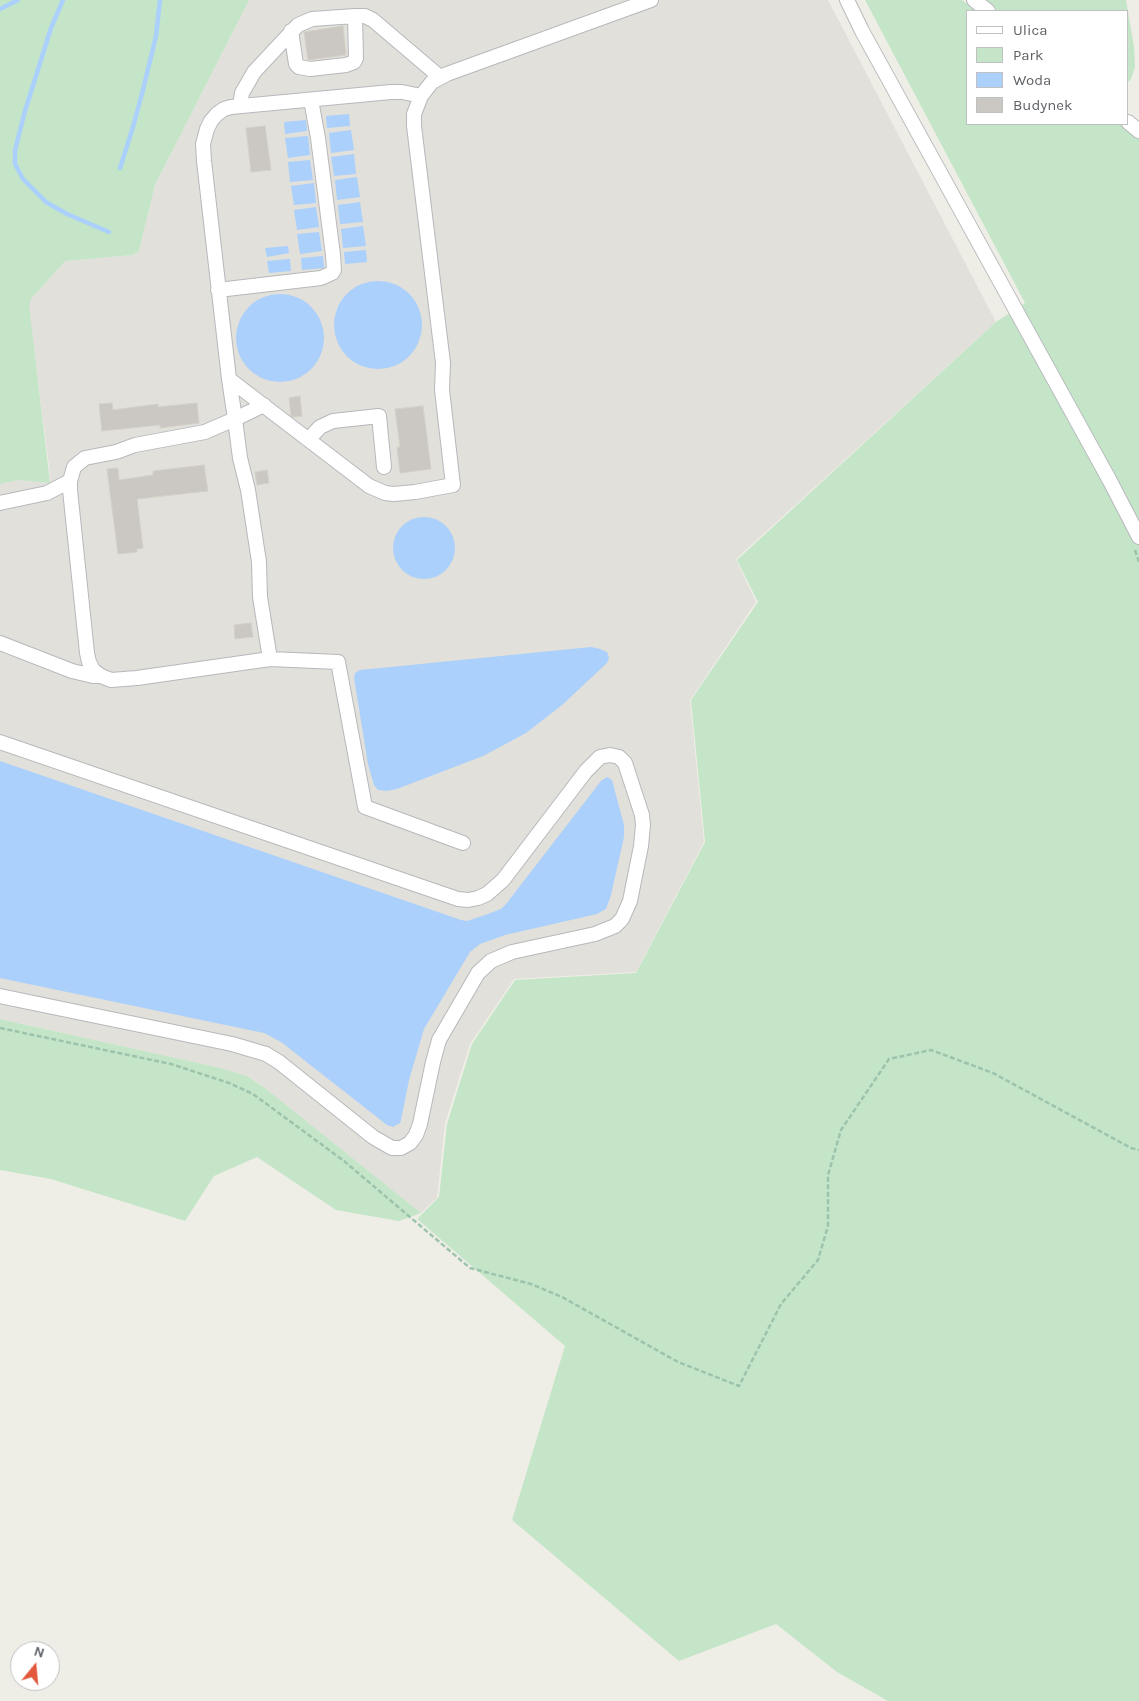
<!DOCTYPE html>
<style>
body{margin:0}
#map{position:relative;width:1139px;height:1701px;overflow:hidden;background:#efeee6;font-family:Karla,sans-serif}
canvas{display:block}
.legend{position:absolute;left:966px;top:10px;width:162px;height:115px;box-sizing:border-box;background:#fff;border:1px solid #bfc0c2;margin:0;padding:6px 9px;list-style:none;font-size:15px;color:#5e6166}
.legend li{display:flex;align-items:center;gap:10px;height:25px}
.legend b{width:25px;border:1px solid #bfc0c2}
.north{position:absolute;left:10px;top:1641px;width:50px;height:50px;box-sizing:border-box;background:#fff;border:1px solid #bfc0c2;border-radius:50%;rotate:17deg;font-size:14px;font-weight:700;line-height:20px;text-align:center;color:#5e6166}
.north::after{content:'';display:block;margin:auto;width:18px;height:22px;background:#e1583a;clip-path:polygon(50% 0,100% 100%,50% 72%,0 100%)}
</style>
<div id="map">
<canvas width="1139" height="1701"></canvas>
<ul class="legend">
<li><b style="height:6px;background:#fff"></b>Ulica</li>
<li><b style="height:14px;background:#c4e5c8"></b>Park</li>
<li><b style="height:14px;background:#abd0fb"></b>Woda</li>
<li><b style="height:14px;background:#cbc8c4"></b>Budynek</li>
</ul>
<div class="north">N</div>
</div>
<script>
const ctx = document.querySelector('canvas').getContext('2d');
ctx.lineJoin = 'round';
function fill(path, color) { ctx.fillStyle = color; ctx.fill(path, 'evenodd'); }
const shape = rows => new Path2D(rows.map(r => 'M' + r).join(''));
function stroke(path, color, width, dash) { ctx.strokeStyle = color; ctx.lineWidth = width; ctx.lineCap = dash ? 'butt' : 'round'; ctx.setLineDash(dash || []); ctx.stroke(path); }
fill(shape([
 [249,0,828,0,996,322,736,559,756,602,690,700,704,842,636,972,514,979,470,1044,445,1123,437,1198,421,1213,265,1088,247,1076,221,1068,0,1019,0,484,18,480,50,483,49,466,28,305,31,299,65,261,133,255,139,251,155,185]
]), '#e1e0db');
fill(shape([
 [0,0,249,0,155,185,139,251,133,255,65,261,31,299,29,305,50,483,18,480,0,484],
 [865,0,962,0,976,11,968,11,968,124,1119,124,1139,138,1139,1701,888,1701,837,1672,776,1624,679,1661,512,1520,565,1346,417,1219,439,1197,447,1124,472,1044,515,980,636,973,705,842,691,700,758,602,737,560,996,322,1025,303],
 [984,0,1126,0,1134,47,1135,67,1131,79,1128,82,1128,11,998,11],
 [0,1019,221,1068,247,1076,265,1088,421,1213,399,1221,336,1210,257,1157,214,1176,185,1221,51,1179,0,1170]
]), '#c4e5c8');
fill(shape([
 [349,114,350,126,327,128,326,116],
 [306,120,307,131,285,134,284,122],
 [351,130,354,150,331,153,329,133],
 [308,136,310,155,288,158,285,138],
 [354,154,356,174,334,176,331,157],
 [310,160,313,180,290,182,288,162],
 [357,177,360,197,337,200,335,180],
 [314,183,316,203,294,205,291,186],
 [360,202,363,222,340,224,338,205],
 [316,207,319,227,297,230,294,210],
 [363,226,366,246,343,248,341,229],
 [319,232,322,251,300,254,297,234],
 [288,246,289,253,267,257,265,248],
 [366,250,367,262,345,264,344,252],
 [323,256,324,268,302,270,301,258],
 [290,259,291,271,269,273,267,261],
 '334 325a44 44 0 1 1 88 0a44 44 0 1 1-88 0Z',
 '236 338a44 44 0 1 1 88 0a44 44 0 1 1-88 0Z',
 '393 548a31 31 0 1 1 62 0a31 31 0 1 1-62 0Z',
 [591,647,600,649,607,652,609,658,607,663,562,705,526,733,483,756,397,789,387,791,378,790,374,785,368,764,354,678,355,673,360,670],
 [0,761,461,920,467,921,485,915,501,909,506,904,601,781,607,777,612,780,613,784,624,825,624,837,611,895,606,909,597,914,505,935,480,944,470,952,424,1029,409,1080,401,1120,400,1123,393,1127,387,1125,373,1114,281,1042,264,1033,0,978]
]), '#abd0fb');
stroke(shape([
 [63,0,51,28,25,111,15,150,15,164,23,179,46,202,67,214,109,232],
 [0,9,18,0],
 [120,168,133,127,143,90,156,36,160,0]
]), '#abd0fb', 4.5);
const building = shape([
 [343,26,346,55,308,60,304,32,343,26],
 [265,126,271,170,251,172,246,128,265,126],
 [300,396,302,416,293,417,291,416,289,398,300,396],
 [112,403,113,410,158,404,158,407,197,403,199,423,160,428,160,425,102,431,99,404,112,403],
 [423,406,431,469,400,473,397,447,400,447,395,409,423,406],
 [204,465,208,491,137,499,143,548,137,549,137,552,118,554,107,469,118,468,119,480,153,475,153,471,204,465],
 [267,470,269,483,257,485,255,472,267,470],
 [251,623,253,637,235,639,234,625,251,623]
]);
fill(building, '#cbc8c4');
stroke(building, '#d4d1c5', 1);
const minor = shape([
 [847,0,862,31,1110,481,1139,537],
 [974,0,988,11],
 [291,31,296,64,299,67,310,69,346,65,354,62,356,58,355,16],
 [421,96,402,92,391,92,231,107,224,109,217,114,211,121,207,129,203,144,204,161,229,379,369,486,385,493,394,494,415,492,453,485,442,390,443,363,414,126,414,114,421,96,432,82,447,74,651,0],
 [240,106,242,93,254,72,298,25,312,19,355,16,365,16,373,20,440,77],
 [1128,122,1139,131],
 [218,290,321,278,332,273,334,270,333,255,318,138,311,100],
 [229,379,235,419,240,458,248,490,259,562,260,597,270,659,137,678,111,680,101,676,93,670,89,662,87,653,70,490,70,481,74,467,85,458,116,452,135,445,205,432,214,428,235,419,264,405],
 [309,439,320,427,333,421,379,416,384,467],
 [0,503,47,493,70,481],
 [0,643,72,671,93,676,101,676],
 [270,659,338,662,365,807,463,843],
 [0,742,458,899,468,900,478,898,487,894,503,880,586,771,600,757,610,755,619,757,625,763,642,815,643,825,641,846,630,901,622,919,615,926,595,934,512,952,491,961,478,973,439,1040,433,1062,420,1124,416,1135,410,1143,401,1148,392,1148,373,1137,279,1062,266,1054,232,1044,0,996]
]);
stroke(minor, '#b7b8bc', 16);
stroke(shape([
 [1135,550,1139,562],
 [0,1028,171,1064,229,1083,253,1094,344,1161,470,1268,531,1284,562,1297,678,1362,739,1386,781,1304,818,1260,828,1226,828,1175,841,1130,889,1059,931,1050,993,1073,1131,1148,1139,1150]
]), '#9cc4ac', 2.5, [5, 2.5]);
stroke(minor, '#fff', 14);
</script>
